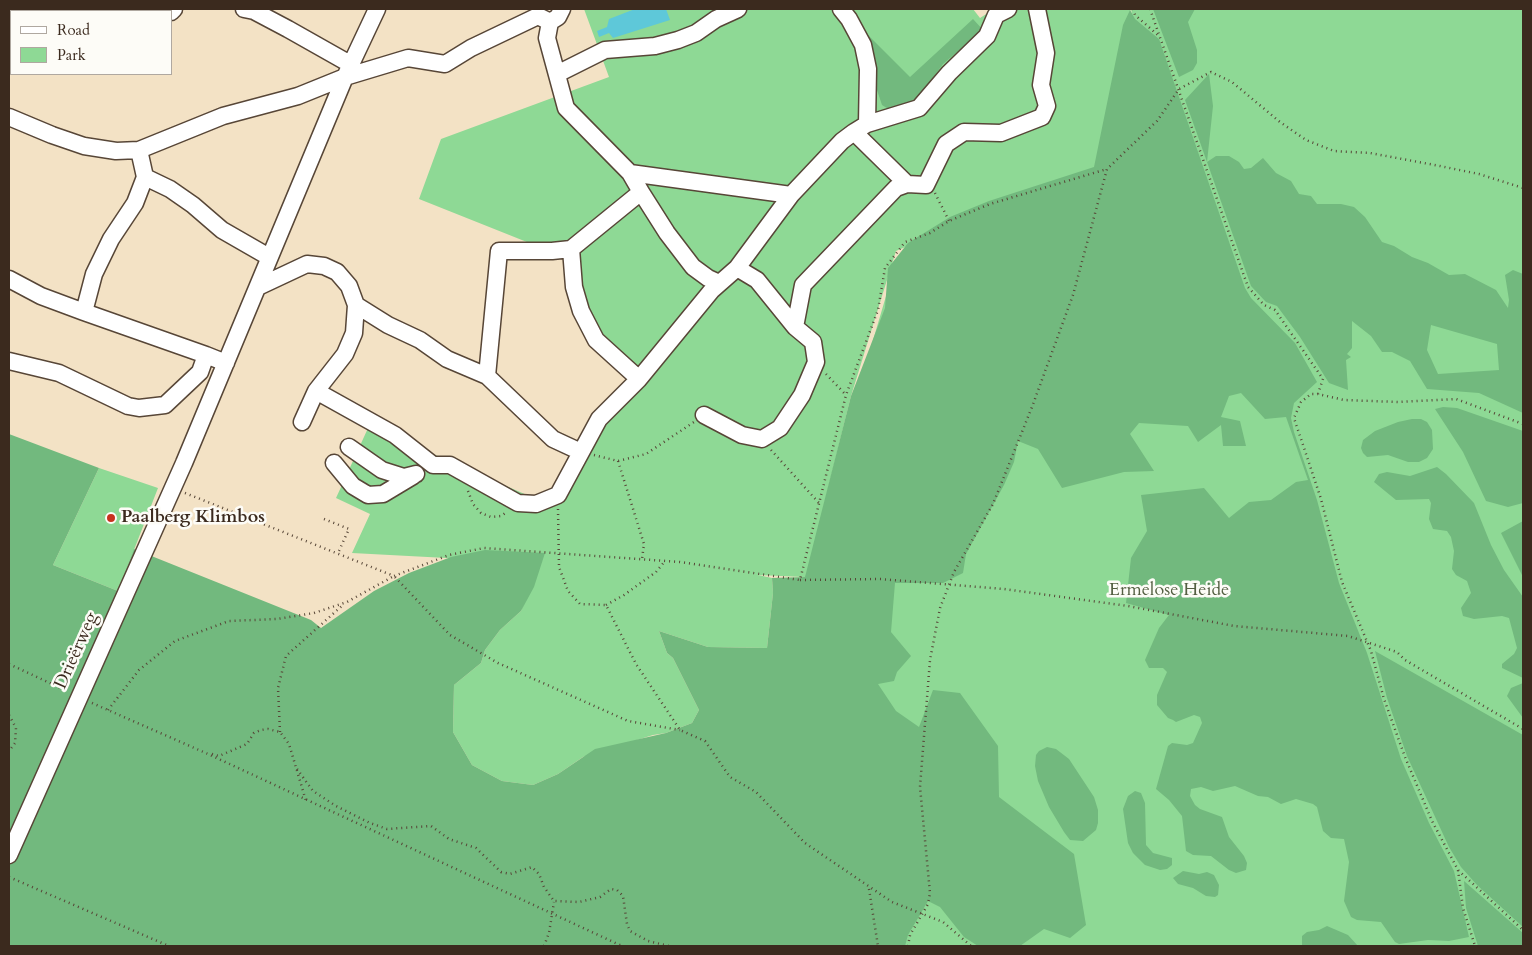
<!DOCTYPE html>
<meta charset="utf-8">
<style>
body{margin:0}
#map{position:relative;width:1532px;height:955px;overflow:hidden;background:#f3e2c5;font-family:Cardo,serif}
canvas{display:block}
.frame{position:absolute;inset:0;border:10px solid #3b2a1e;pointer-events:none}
.legend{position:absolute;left:10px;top:10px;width:162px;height:65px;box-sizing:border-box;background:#fdfcf7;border:1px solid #afa8a0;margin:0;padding:6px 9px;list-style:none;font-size:15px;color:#3b2a1e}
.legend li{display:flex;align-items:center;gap:10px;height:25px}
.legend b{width:25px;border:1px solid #afa8a0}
</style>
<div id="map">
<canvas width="1532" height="955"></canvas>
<div class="frame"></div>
<ul class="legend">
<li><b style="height:6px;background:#fff"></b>Road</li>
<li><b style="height:14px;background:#8ed995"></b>Park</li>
</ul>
</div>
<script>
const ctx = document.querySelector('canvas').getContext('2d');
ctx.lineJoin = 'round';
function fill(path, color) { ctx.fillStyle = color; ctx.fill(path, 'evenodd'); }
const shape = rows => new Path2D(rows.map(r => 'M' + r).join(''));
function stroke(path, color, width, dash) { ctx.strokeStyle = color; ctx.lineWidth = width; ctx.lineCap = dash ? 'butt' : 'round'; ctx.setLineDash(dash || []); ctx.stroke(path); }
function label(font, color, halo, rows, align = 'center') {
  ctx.font = font + ' Cardo,serif'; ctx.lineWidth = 5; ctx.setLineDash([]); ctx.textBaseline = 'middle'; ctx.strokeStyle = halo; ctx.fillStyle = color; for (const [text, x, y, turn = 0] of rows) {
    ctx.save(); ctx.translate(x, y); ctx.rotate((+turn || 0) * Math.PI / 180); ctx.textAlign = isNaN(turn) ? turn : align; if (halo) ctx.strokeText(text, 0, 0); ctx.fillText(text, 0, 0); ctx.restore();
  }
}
fill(shape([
 [584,9,973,9,980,18,994,9,1130,9,1132,15,1131,9,1523,9,1523,946,682,946,803,577,758,575,772,578,773,593,767,648,708,647,659,631,667,653,673,658,699,710,692,723,666,733,653,735,583,757,558,774,533,785,502,781,472,765,453,732,454,685,481,663,485,650,500,630,521,611,541,563,352,553,370,514,336,498,369,426,552,506,635,380,593,338,562,256,419,199,441,139,609,77],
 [910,245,894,269,822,513,851,396,896,251],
 [99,468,158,488,118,591,53,565]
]), '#8ed995');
fill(shape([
 [1153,9,1195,9,1188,22,1197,50,1197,63,1193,70,1179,77],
 [1130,10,1135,19,1159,39,1245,288,1251,298,1295,343,1317,382,1294,403,1291,418,1294,432,1317,500,1339,583,1367,653,1401,759,1429,823,1454,871,1469,937,1449,941,1428,940,1399,944,1395,942,1381,922,1357,920,1351,917,1344,901,1349,862,1344,839,1331,838,1323,831,1317,807,1313,804,1296,799,1281,804,1268,797,1258,796,1235,786,1213,791,1201,787,1191,789,1190,796,1195,805,1200,809,1222,817,1229,837,1244,856,1247,863,1246,870,1236,873,1229,870,1211,856,1193,855,1186,851,1182,816,1169,800,1156,789,1168,746,1172,743,1187,745,1193,743,1202,723,1200,717,1194,715,1176,722,1173,720,1168,718,1157,705,1157,695,1167,672,1163,668,1149,668,1145,660,1159,628,1169,615,1126,603,1131,558,1147,531,1141,495,1204,488,1229,518,1249,502,1271,500,1296,482,1308,480,1286,417,1265,419,1241,393,1229,396,1221,417,1240,421,1246,446,1223,446,1221,425,1198,442,1188,426,1139,423,1130,434,1154,471,1124,472,1062,488,1038,449,1018,441,1014,462,1004,485,966,554,963,573,943,583,895,583,891,632,911,656,897,672,894,681,878,684,896,711,919,727,933,690,960,693,998,746,999,797,1074,854,1086,925,1070,938,1044,929,1020,946,978,946,964,937,940,907,928,901,908,935,905,946,9,946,9,434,99,468,53,565,118,591,134,549,311,620,321,628,374,591,409,573,451,557,485,550,545,553,534,587,521,611,500,630,485,650,481,663,454,685,453,732,472,765,502,781,533,785,558,774,595,749,666,733,692,723,699,710,673,658,667,653,659,631,708,647,767,648,773,593,772,578,805,577,851,396,885,308,888,268,908,243,950,217,989,201,1094,167,1123,25],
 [973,19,983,30,943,64,921,94,903,109,890,110,882,105,854,21,910,77],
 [1209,74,1213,106,1207,162,1216,156,1229,156,1239,162,1244,169,1251,168,1263,158,1276,173,1291,181,1299,194,1311,196,1317,204,1341,204,1354,207,1365,217,1382,242,1394,246,1412,257,1428,263,1449,275,1465,274,1496,290,1508,308,1509,300,1505,275,1513,270,1523,274,1523,413,1479,393,1427,389,1410,361,1392,352,1382,352,1371,336,1352,321,1352,348,1347,354,1351,357,1346,360,1348,390,1329,383,1300,337,1277,306,1266,302,1251,286,1185,100],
 [1431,325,1497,344,1499,370,1438,374,1427,350],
 [1443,407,1457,408,1523,431,1523,503,1508,507,1486,501,1463,452,1435,409],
 [1412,419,1421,419,1427,422,1432,430,1433,449,1427,458,1419,462,1408,462,1388,455,1367,457,1363,453,1361,448,1363,440,1375,431,1398,422],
 [1437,467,1446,474,1474,503,1491,545,1504,570,1523,597,1523,678,1502,668,1502,664,1514,654,1517,648,1509,618,1502,616,1474,619,1463,616,1461,608,1471,593,1467,581,1456,575,1452,569,1454,551,1451,537,1447,531,1433,529,1429,519,1431,503,1429,499,1396,500,1374,482,1379,474,1387,472,1410,476],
 [1523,521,1523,577,1501,533],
 [1375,651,1523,735,1523,927,1477,885,1461,867,1449,847,1407,756,1387,698],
 [1523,683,1523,718,1507,696,1511,688],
 [1047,747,1056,749,1069,759,1094,797,1098,810,1098,823,1096,830,1083,841,1070,840,1064,832,1049,807,1038,781,1035,766,1036,755,1039,751],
 [1135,791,1141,793,1145,803,1146,845,1153,853,1172,858,1172,865,1167,869,1160,870,1145,865,1133,853,1128,843,1123,809,1128,796],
 [1183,871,1199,874,1207,872,1214,875,1219,885,1218,895,1215,897,1206,896,1193,888,1178,884,1173,878],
 [1464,881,1523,933,1523,946,1478,946,1466,908],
 [1327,926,1348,935,1358,946,1302,946,1302,936,1307,932,1319,930]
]), '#72b97e');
fill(shape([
 [635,9,666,9,670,20,613,38,609,33,599,37,597,31,607,27,609,19]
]), '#5ec8d9');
const minor = shape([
 [46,9,52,11],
 [244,9,254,11,288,29,350,64],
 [841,9,849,19,863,45,868,69,867,124],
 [24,11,27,9],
 [171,12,174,9],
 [9,27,11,24],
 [557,74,605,50,655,46,678,40,696,33,716,19,738,9],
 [9,117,52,135,84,146,116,151,139,150,223,116,298,96,345,77,377,9],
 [854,132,907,184,926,185,946,144,964,132,1001,133,1042,117,1047,106,1041,85,1046,53,1037,9],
 [139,150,145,177,170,189,193,205,222,230,269,257],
 [630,173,791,195],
 [641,192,667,233,693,267,708,278,719,283],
 [571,249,574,287,581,311,596,340,639,379],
 [9,279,41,296,84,312,206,355],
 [258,287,307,264,324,266,337,272,349,286,356,305,388,325,420,340,447,359,487,376,553,439,581,452],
 [84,312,94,274,111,239,135,203,145,177],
 [795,327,803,285,896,188,907,184],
 [9,361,59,373,128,406,139,408,165,405,200,372,206,355,226,363],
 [487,376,499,251,552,251,571,249,641,192,630,173,566,108,547,38,550,22],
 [316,391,395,435,433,465,450,465,518,503,536,504,558,495,599,419,639,379,712,290,737,268,791,195,842,141,854,132,867,124,919,108,949,73,987,36,996,15,1008,9],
 [704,415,742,435,762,439,780,428,802,395,816,362,813,342,795,327,757,280,737,268],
 [302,422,316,391,345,354,354,333,356,305],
 [349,447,382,470,404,477,416,474],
 [334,463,353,486,368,495,383,494,413,476],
 [9,855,184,463,345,77,408,58,445,64,471,48,538,16,550,22,558,17,562,9]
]);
stroke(minor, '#574637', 19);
stroke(shape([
 [1133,9,1135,15,1159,36],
 [1150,9,1248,287,1264,305,1275,310,1323,379,1318,394],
 [935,193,949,221],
 [826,374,846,395],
 [1523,424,1456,399,1398,402,1344,400,1318,394,1311,394,1301,402,1294,418,1321,499,1342,582,1371,651,1384,699,1405,757,1432,821,1458,870,1523,930],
 [771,450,819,503],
 [594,455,618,461,646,454,694,422],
 [618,461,644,544,642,559],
 [468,491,473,504,481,513,491,517,501,516,507,512],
 [185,493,394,576,449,555,484,548,680,562,800,580,846,395,878,310,885,268,905,242,930,233,949,221,990,204,1107,169],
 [558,509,559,567,568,591,580,604,606,605,636,664,680,730,705,741,730,777,756,792,805,843,892,902,943,922,971,946],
 [324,519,349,529,338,553],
 [800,580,880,579,1004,589,1128,606,1234,626,1348,636,1397,652,1405,660,1523,729],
 [606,605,624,595,656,572,665,561],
 [9,664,67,691],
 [92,703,208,754,622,946],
 [108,710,139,670,175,641,229,621,277,619,314,613,347,602,394,576,450,635,498,663,628,721,680,730],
 [9,715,16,728,15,743,9,751],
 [280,732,278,688,286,656,344,604],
 [212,754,219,756,247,744,254,733,261,730,268,729,280,732,289,744,306,801],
 [297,769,313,791,336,806,370,823,387,829,431,826,449,839,476,848,501,872,510,874,532,867,539,874,544,887,554,901,579,902,600,897,611,889,617,890,623,896,627,924,630,931,648,941,669,946],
 [1458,870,1463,908,1475,946],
 [9,877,169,946],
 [869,889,878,946],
 [544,946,549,933,554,902],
 [908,946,910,935,928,904,930,893,920,787,930,660,940,608,954,572,993,504,1032,407,1073,295,1107,169,1157,121,1179,89,1211,72,1232,82,1280,122,1306,140,1334,151,1370,153,1440,166,1479,174,1523,188]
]), '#574637', 2.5, [1, 4]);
stroke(minor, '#fff', 16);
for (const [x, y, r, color] of [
 [111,518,5,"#c8321e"]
]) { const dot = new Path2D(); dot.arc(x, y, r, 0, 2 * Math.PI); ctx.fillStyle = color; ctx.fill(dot); stroke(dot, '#fdfcf7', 2); }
label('bold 18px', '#3b2a1e', '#fdfcf7', [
 ["Paalberg Klimbos",121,518]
], 'left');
label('18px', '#545f42', '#fdfcf7', [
 ["Ermelose Heide",1169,591]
]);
label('18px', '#3b2a1e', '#fdfcf7', [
 ["Drieërweg",77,651,-66]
]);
</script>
